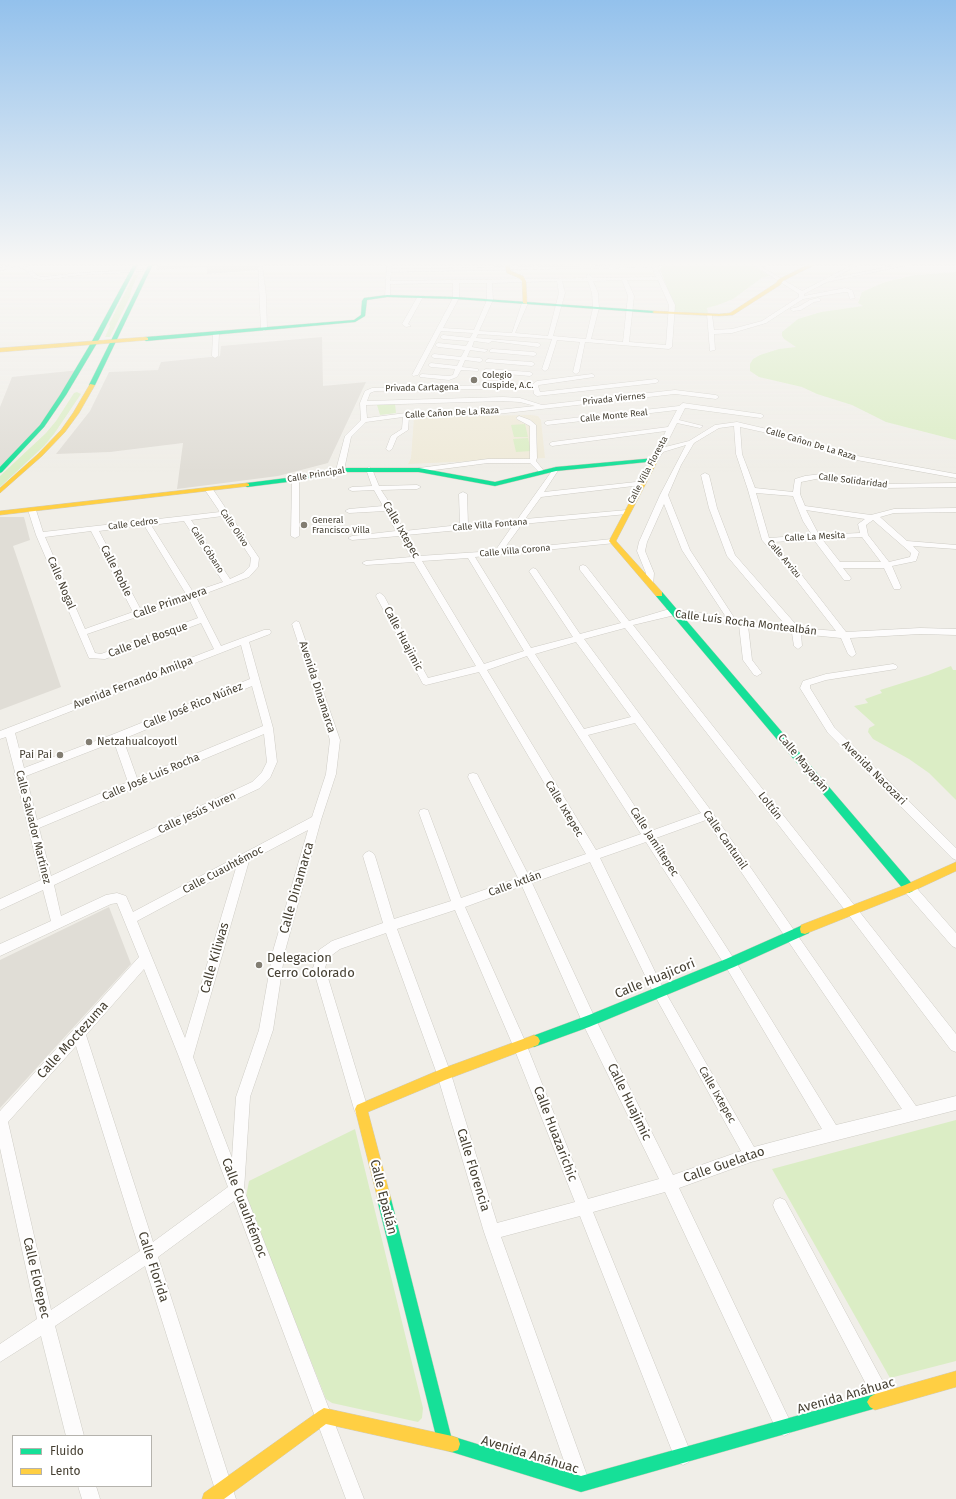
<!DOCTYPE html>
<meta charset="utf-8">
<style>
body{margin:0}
#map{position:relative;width:956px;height:1499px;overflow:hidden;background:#f0eee8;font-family:"Fira Sans",sans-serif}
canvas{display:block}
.legend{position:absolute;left:12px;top:1435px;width:140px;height:52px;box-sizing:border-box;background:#fff;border:1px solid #b5b3ad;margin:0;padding:5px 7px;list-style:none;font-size:12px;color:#464033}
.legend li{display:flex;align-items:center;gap:8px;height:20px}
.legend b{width:20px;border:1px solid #b5b3ad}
</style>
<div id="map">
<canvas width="956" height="1499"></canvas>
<ul class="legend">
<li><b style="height:5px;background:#16e098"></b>Fluido</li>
<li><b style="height:5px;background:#ffcf43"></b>Lento</li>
</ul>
</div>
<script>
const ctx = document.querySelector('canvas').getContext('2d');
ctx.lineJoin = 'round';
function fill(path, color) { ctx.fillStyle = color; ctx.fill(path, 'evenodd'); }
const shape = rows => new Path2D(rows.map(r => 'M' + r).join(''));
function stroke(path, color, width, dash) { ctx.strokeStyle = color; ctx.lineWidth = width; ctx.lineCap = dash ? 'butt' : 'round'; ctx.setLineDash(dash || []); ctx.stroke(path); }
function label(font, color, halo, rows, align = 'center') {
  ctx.font = font + ' "Fira Sans",sans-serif'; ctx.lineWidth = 4; ctx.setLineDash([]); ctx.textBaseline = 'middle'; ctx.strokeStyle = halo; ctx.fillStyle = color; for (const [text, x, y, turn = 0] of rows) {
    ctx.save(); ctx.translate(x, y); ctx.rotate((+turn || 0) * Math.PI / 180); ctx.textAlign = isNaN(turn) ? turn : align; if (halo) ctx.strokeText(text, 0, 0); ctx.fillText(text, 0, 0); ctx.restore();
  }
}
fill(shape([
 [159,262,258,262,259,270,207,274,207,267,155,270],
 [322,337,323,386,366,382,328,463,278,476,177,489,183,443,110,452,56,454,90,411,109,372,158,370,161,362,220,356,221,346],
 [79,370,48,422,0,470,0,407,12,377],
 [0,517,24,517,30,540,13,546,61,687,0,710],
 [109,907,131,964,0,1108,0,960]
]), '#e0ddd6');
fill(shape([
 [531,415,538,416,541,420,545,458,408,464,411,458,414,417]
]), '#efead9');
fill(shape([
 [670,262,747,262,770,276,763,277,733,299,718,305,707,308,708,314,673,311,675,309,660,269,664,263],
 [956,272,956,440,886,422,852,405,817,394,802,387,759,377,750,371,750,364,753,359,760,355,779,349,796,347,784,339,782,336,782,332,798,319,821,312,863,306,858,303,862,292,885,282,915,275],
 [134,275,138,275,132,288,130,297,110,337,105,337,110,326,109,324],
 [77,392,81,394,54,434,44,446,0,487,0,476,46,433,56,421,74,393],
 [395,403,396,413,380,415,377,405],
 [525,424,528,437,514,437,511,425],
 [528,438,531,451,516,452,513,439],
 [951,666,953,670,956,670,956,800,929,773,909,759,873,739,868,732,869,728,875,725,854,706,868,703,865,699,882,693,880,690,928,675],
 [956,1120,956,1361,890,1378,772,1169],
 [355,1129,423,1408,422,1418,418,1422,332,1403,326,1399,246,1197,249,1181]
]), '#dbedc5');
const street = shape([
 [6,262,14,262,28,267,38,276,43,277,80,273,148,269,150,270,148,271,80,275,43,280,34,278,24,269,16,266,0,271,0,268,12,265,6,262],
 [258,262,262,262,266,296,267,329,264,331,261,329,258,262],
 [387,262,391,262,391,269,653,265,658,262,664,262,657,267,675,305,672,347,669,349,585,342,579,372,576,374,573,372,580,342,557,340,548,369,545,371,542,369,552,339,478,334,476,338,538,343,541,345,538,347,492,341,489,343,474,341,472,347,488,350,485,352,470,350,467,357,480,358,483,360,480,362,465,360,462,367,478,369,478,371,461,370,457,377,449,380,420,377,420,375,422,374,449,376,453,375,455,369,431,367,428,365,431,363,457,366,460,360,434,358,431,356,434,354,461,357,465,350,438,347,435,345,438,343,466,346,469,341,443,339,440,337,443,335,470,338,473,333,441,331,418,375,413,376,412,375,453,298,453,283,390,284,390,296,385,297,387,262],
 [652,267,656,277,592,278,589,274,587,275,587,278,390,281,391,272,652,267],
 [622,280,628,296,623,342,591,339,599,308,598,293,593,281,622,280],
 [627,280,658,280,669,305,666,345,629,342,634,296,627,280],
 [557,281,559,293,548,336,515,333,528,303,525,301,522,303,512,333,479,331,493,300,492,283,557,281],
 [562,281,588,281,592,293,593,308,586,339,553,336,565,293,562,281],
 [459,283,487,283,487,300,474,330,443,328,459,298,459,283],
 [749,262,755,262,759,265,775,262,762,267,802,291,858,262,864,262,834,278,911,262,922,262,827,282,804,294,804,296,845,288,852,290,855,298,850,299,848,292,845,292,803,299,766,323,732,333,714,334,715,350,710,351,707,314,712,315,714,330,732,329,762,321,799,297,799,294,749,262],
 [418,296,423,297,408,324,411,326,406,327,402,324,418,296],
 [818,298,820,299,820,301,814,302,801,310,793,311,790,309,798,307,810,300,818,298],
 [216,331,219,333,218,356,215,358,212,356,213,333,216,331],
 [492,349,534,352,537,354,534,356,490,352,490,350,492,349],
 [488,359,532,362,535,364,532,366,486,362,485,361,488,359],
 [486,369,530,372,533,374,530,376,484,372,484,370,486,369],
 [592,374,595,376,594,377,539,385,538,386,540,392,656,379,659,381,656,383,537,396,534,394,533,388,375,391,370,393,367,401,503,397,520,398,542,405,675,390,716,395,719,397,716,399,675,394,488,415,409,417,408,430,397,437,392,449,389,451,386,449,391,436,402,429,403,417,366,422,351,437,344,470,340,472,336,470,345,436,361,420,360,403,365,391,372,388,533,384,537,381,592,374],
 [503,401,520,402,535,406,488,411,406,413,367,418,366,405,503,401],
 [683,403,761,414,764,416,761,418,685,408,679,420,703,426,700,428,677,423,665,447,689,441,715,425,737,422,767,429,852,455,956,474,956,478,851,459,763,432,740,427,742,454,755,488,793,492,795,479,805,476,821,474,883,484,956,483,956,487,883,488,821,478,801,482,800,494,805,506,871,515,894,509,956,508,956,512,894,513,880,517,907,541,956,545,956,549,913,546,919,552,916,561,892,566,901,587,900,589,894,589,884,568,843,568,851,578,850,580,844,580,814,540,772,542,797,569,846,632,920,628,956,629,956,635,920,634,850,638,856,654,852,657,848,654,841,638,801,634,802,646,798,649,794,646,792,633,748,626,752,660,762,673,757,676,754,675,743,660,739,625,675,615,633,625,956,1034,956,1052,951,1050,848,914,625,628,584,639,712,812,916,1106,956,1096,956,1110,751,1162,679,1188,790,1421,793,1427,790,1433,784,1436,778,1433,665,1192,593,1212,692,1456,689,1462,683,1465,677,1462,674,1456,580,1216,501,1237,589,1481,586,1487,580,1490,574,1487,571,1481,484,1232,437,1074,386,933,340,949,328,958,325,968,368,1109,366,1114,361,1116,356,1114,354,1109,313,968,319,950,332,941,383,923,363,856,365,853,369,851,373,853,375,856,394,919,451,901,419,813,420,810,424,809,428,810,429,813,461,898,518,878,468,777,469,774,473,773,477,774,528,874,586,854,479,672,426,685,423,684,376,596,377,594,380,593,384,596,428,678,476,666,414,562,366,565,362,563,366,561,411,557,399,536,352,540,348,538,352,536,396,531,385,511,349,513,345,511,349,509,383,506,374,490,352,491,348,489,352,487,372,486,366,469,369,467,372,469,379,486,417,485,421,487,417,489,381,490,393,508,392,509,404,531,460,525,459,494,463,492,467,494,468,525,517,520,554,468,556,467,559,469,544,492,645,481,646,483,642,485,541,497,525,519,627,510,631,512,627,514,522,524,503,550,612,539,616,541,615,543,475,557,531,648,573,637,529,571,533,568,536,569,580,634,621,623,580,570,580,566,583,565,586,566,629,621,666,610,675,609,726,617,682,550,664,504,647,542,645,551,654,573,653,586,650,587,646,584,646,573,637,551,639,542,660,495,686,445,663,452,657,461,655,462,652,460,666,431,552,446,549,444,552,442,668,427,677,410,547,425,544,423,547,421,679,406,683,403],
 [734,426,736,454,748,490,762,540,791,573,836,631,799,628,735,555,717,508,709,475,705,473,701,475,709,508,727,556,787,627,735,619,690,550,668,495,681,465,694,443,719,428,734,426],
 [756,493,793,496,803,521,812,535,769,538,756,493],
 [806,510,865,519,858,524,860,533,819,535,806,510],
 [873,520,911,553,910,557,889,562,868,535,866,525,873,520],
 [513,525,495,551,419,556,406,535,513,525],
 [862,537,881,562,840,562,822,539,862,537],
 [468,558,524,651,484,664,422,561,468,558],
 [576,642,631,717,584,729,535,654,576,642],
 [527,656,641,834,596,850,487,670,527,656],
 [635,723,701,813,651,831,588,735,635,723],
 [706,820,902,1109,836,1125,734,959,656,838,706,820],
 [646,842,726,967,822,1129,754,1147,663,988,600,858,646,842],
 [590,862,655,996,741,1151,673,1175,594,1016,532,883,590,862],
 [522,886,584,1026,659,1179,588,1199,525,1041,465,907,522,886],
 [455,910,514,1048,575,1202,497,1223,451,1074,397,929,455,910],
 [519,416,530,420,536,425,537,458,536,461,544,471,544,473,540,473,530,463,488,463,419,472,415,470,419,468,488,459,530,459,530,426,517,419,516,418,519,416],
 [292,477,295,477,299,479,299,536,295,538,291,536,292,477],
 [206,488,212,488,259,558,258,567,249,577,196,597,221,646,264,630,270,630,271,632,270,634,249,642,273,728,277,762,270,778,260,788,54,885,61,916,106,895,117,893,126,896,133,912,312,817,326,774,330,740,292,624,296,621,299,622,340,740,336,774,321,820,285,951,273,1030,250,1097,244,1190,364,1499,346,1499,234,1201,158,1257,236,1499,218,1499,145,1266,55,1326,84,1436,66,1436,41,1336,0,1362,0,1344,37,1319,0,1148,0,1111,139,957,117,903,111,904,0,956,0,944,51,921,43,890,0,910,0,899,41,880,16,777,14,774,15,772,6,737,0,739,0,731,214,649,201,623,105,659,89,658,36,535,28,510,32,508,36,510,43,532,220,512,205,490,206,488],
 [223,516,251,558,250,566,243,573,230,579,191,520,223,516],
 [184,521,223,582,193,592,151,525,184,521],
 [144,525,186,594,141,610,99,531,144,525],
 [91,531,133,612,85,629,45,537,91,531],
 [189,599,198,618,101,654,95,653,87,634,189,599],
 [241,645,250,679,114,734,24,768,15,733,241,645],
 [252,686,263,726,137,778,123,739,252,686],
 [264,734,267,762,262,772,252,782,51,876,39,828,264,734],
 [114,742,128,782,37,820,26,776,114,742],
 [308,830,273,951,259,1030,236,1097,232,1158,193,1057,249,861,308,830],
 [236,868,185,1038,137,921,236,868],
 [144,969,179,1057,228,1187,153,1242,86,1035,144,969],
 [76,1046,140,1251,51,1310,8,1122,76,1046],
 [893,664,896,665,898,667,896,669,826,680,810,685,810,688,834,727,956,848,956,860,952,858,828,733,800,688,803,681,826,674,893,664],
 [909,883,913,884,956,933,956,948,952,946,905,892,903,888,905,884,909,883],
 [780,1198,785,1200,889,1393,891,1399,889,1405,883,1407,877,1405,775,1210,773,1205,775,1200,780,1198],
 [78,1486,96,1486,100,1499,82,1499,78,1486]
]);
const fast = shape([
 [135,262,139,262,97,343,66,395,44,427,2,472,0,473,0,467,40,425,60,395,91,343,135,262],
 [150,262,154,262,95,385,90,386,89,385,150,262],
 [387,295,456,297,654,311,656,312,654,313,456,299,387,297,367,300,365,316,355,322,146,341,143,339,146,337,354,320,361,315,362,301,364,298,387,295],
 [655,458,658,460,657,461,556,471,495,486,419,472,340,472,295,481,247,487,244,485,247,483,295,477,340,468,419,468,495,482,556,467,655,458],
 [656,592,662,592,913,885,914,888,913,891,909,893,905,891,656,596,656,592],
 [805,924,809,925,810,929,809,933,734,967,589,1027,534,1047,530,1045,528,1041,530,1037,589,1015,726,959,805,924],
 [384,1192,389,1194,391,1199,451,1436,581,1476,875,1394,880,1397,883,1402,880,1407,581,1492,439,1448,377,1199,379,1194,384,1192]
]);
const slow = shape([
 [504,262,508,262,511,271,523,276,526,281,527,304,523,303,522,281,519,278,507,273,504,262],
 [814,262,820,262,783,281,780,285,733,315,719,316,654,313,652,312,654,311,719,314,730,313,776,283,779,279,814,262],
 [146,337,148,338,148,340,0,352,0,348,146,337],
 [90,384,95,385,79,413,65,432,42,456,0,493,0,488,38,454,61,430,73,413,90,384],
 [655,458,658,460,616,541,662,592,662,596,656,596,609,541,652,460,655,458],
 [247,483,249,484,249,486,0,515,0,511,247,483],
 [956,862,956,871,913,891,805,934,801,933,800,929,801,925,905,885,956,862],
 [534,1035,538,1037,540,1041,538,1045,445,1080,368,1112,391,1199,389,1204,384,1206,379,1204,355,1109,357,1105,444,1068,534,1035],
 [956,1371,956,1387,875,1410,870,1407,867,1402,870,1397,875,1394,956,1371],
 [324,1408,452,1436,458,1438,460,1444,458,1450,452,1452,326,1424,224,1499,202,1499,204,1493,319,1411,324,1408]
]);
stroke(street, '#ceccc5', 1);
stroke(fast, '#d0ccbe', 1);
stroke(slow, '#d0ccbe', 1);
fill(street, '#fdfcfc');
fill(fast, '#16e098');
fill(slow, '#ffcf43');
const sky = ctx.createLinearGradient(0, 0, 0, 472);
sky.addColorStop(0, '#93c1ec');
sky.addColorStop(0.56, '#f8f7f5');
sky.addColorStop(1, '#f8f7f500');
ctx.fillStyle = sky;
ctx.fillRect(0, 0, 956, 472);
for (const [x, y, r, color] of [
 [474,380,4,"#827d72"],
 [304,525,4,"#827d72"],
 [89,742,4,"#827d72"],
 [60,755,4,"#827d72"],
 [259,965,4,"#827d72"]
]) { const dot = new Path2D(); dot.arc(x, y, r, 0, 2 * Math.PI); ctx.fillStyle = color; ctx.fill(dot); stroke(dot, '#fff', 1.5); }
label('9px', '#464033', '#fff', [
 ["Colegio",482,375],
 ["Cuspide, A.C.",482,385],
 ["General",312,520],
 ["Francisco Villa",312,530]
], 'left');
label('9px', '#464033', '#fff', [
 ["Privada Cartagena",422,388,-1],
 ["Privada Viernes",614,399,-6],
 ["Calle Cañon De La Raza",452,413,-3],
 ["Calle Monte Real",614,416,-6],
 ["Calle Cañon De La Raza",811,444,17],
 ["Calle Villa Floresta",648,470,-62],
 ["Calle Principal",316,475,-9],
 ["Calle Solidaridad",853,481,7],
 ["Calle Cedros",133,524,-7],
 ["Calle Villa Fontana",490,525,-5],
 ["Calle Olivo",234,528,56],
 ["Calle La Mesita",815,537,-3],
 ["Calle Cóbano",207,550,57],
 ["Calle Villa Corona",515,551,-5],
 ["Calle Arvizu",784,559,50]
]);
label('11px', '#464033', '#fff', [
 ["Calle Ixtepec",401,530,60],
 ["Calle Roble",116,571,63],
 ["Calle Nogal",61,583,67],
 ["Calle Primavera",170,603,-19],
 ["Calle Luís Rocha Montealbán",746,623,7],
 ["Calle Huajimic",403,639,62],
 ["Calle Del Bosque",148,640,-20],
 ["Avenida Fernando Amilpa",133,683,-21],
 ["Avenida Dinamarca",317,687,72],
 ["Calle José Rico Núñez",193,706,-22],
 ["Calle Mayapán",803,763,50],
 ["Avenida Nacozari",874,773,45],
 ["Calle José Luis Rocha",151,777,-23],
 ["Loltún",770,806,52],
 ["Calle Ixtepec",564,809,59],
 ["Calle Jesús Yuren",197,813,-25],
 ["Calle Salvador Martínez",33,827,76],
 ["Calle Cantunil",725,840,55],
 ["Calle Jamiltepec",654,842,57],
 ["Calle Cuauhtémoc",223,870,-28],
 ["Calle Ixtlán",515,884,-20],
 ["Calle Ixtepec",717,1095,60]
]);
label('11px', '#464033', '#fff', [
 ["Netzahualcoyotl",97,742],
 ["Pai Pai",52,755,"right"]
], 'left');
label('13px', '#464033', '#fff', [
 ["Calle Dinamarca",297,888,-74],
 ["Calle Kiliwas",215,958,-74],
 ["Calle Huajicori",655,979,-22],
 ["Calle Moctezuma",73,1040,-48],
 ["Calle Huajimic",629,1102,64],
 ["Calle Huazarichic",555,1134,69],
 ["Calle Guelatao",724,1165,-19],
 ["Calle Florencia",473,1170,73],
 ["Calle Epatlán",383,1197,76],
 ["Calle Cuauhtémoc",244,1208,69],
 ["Calle Florida",153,1267,72],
 ["Calle Elotepec",36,1278,77],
 ["Avenida Anáhuac",846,1396,-16],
 ["Avenida Anáhuac",530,1455,17]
]);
label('13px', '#464033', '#fff', [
 ["Delegacion",267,958],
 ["Cerro Colorado",267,973]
], 'left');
</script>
